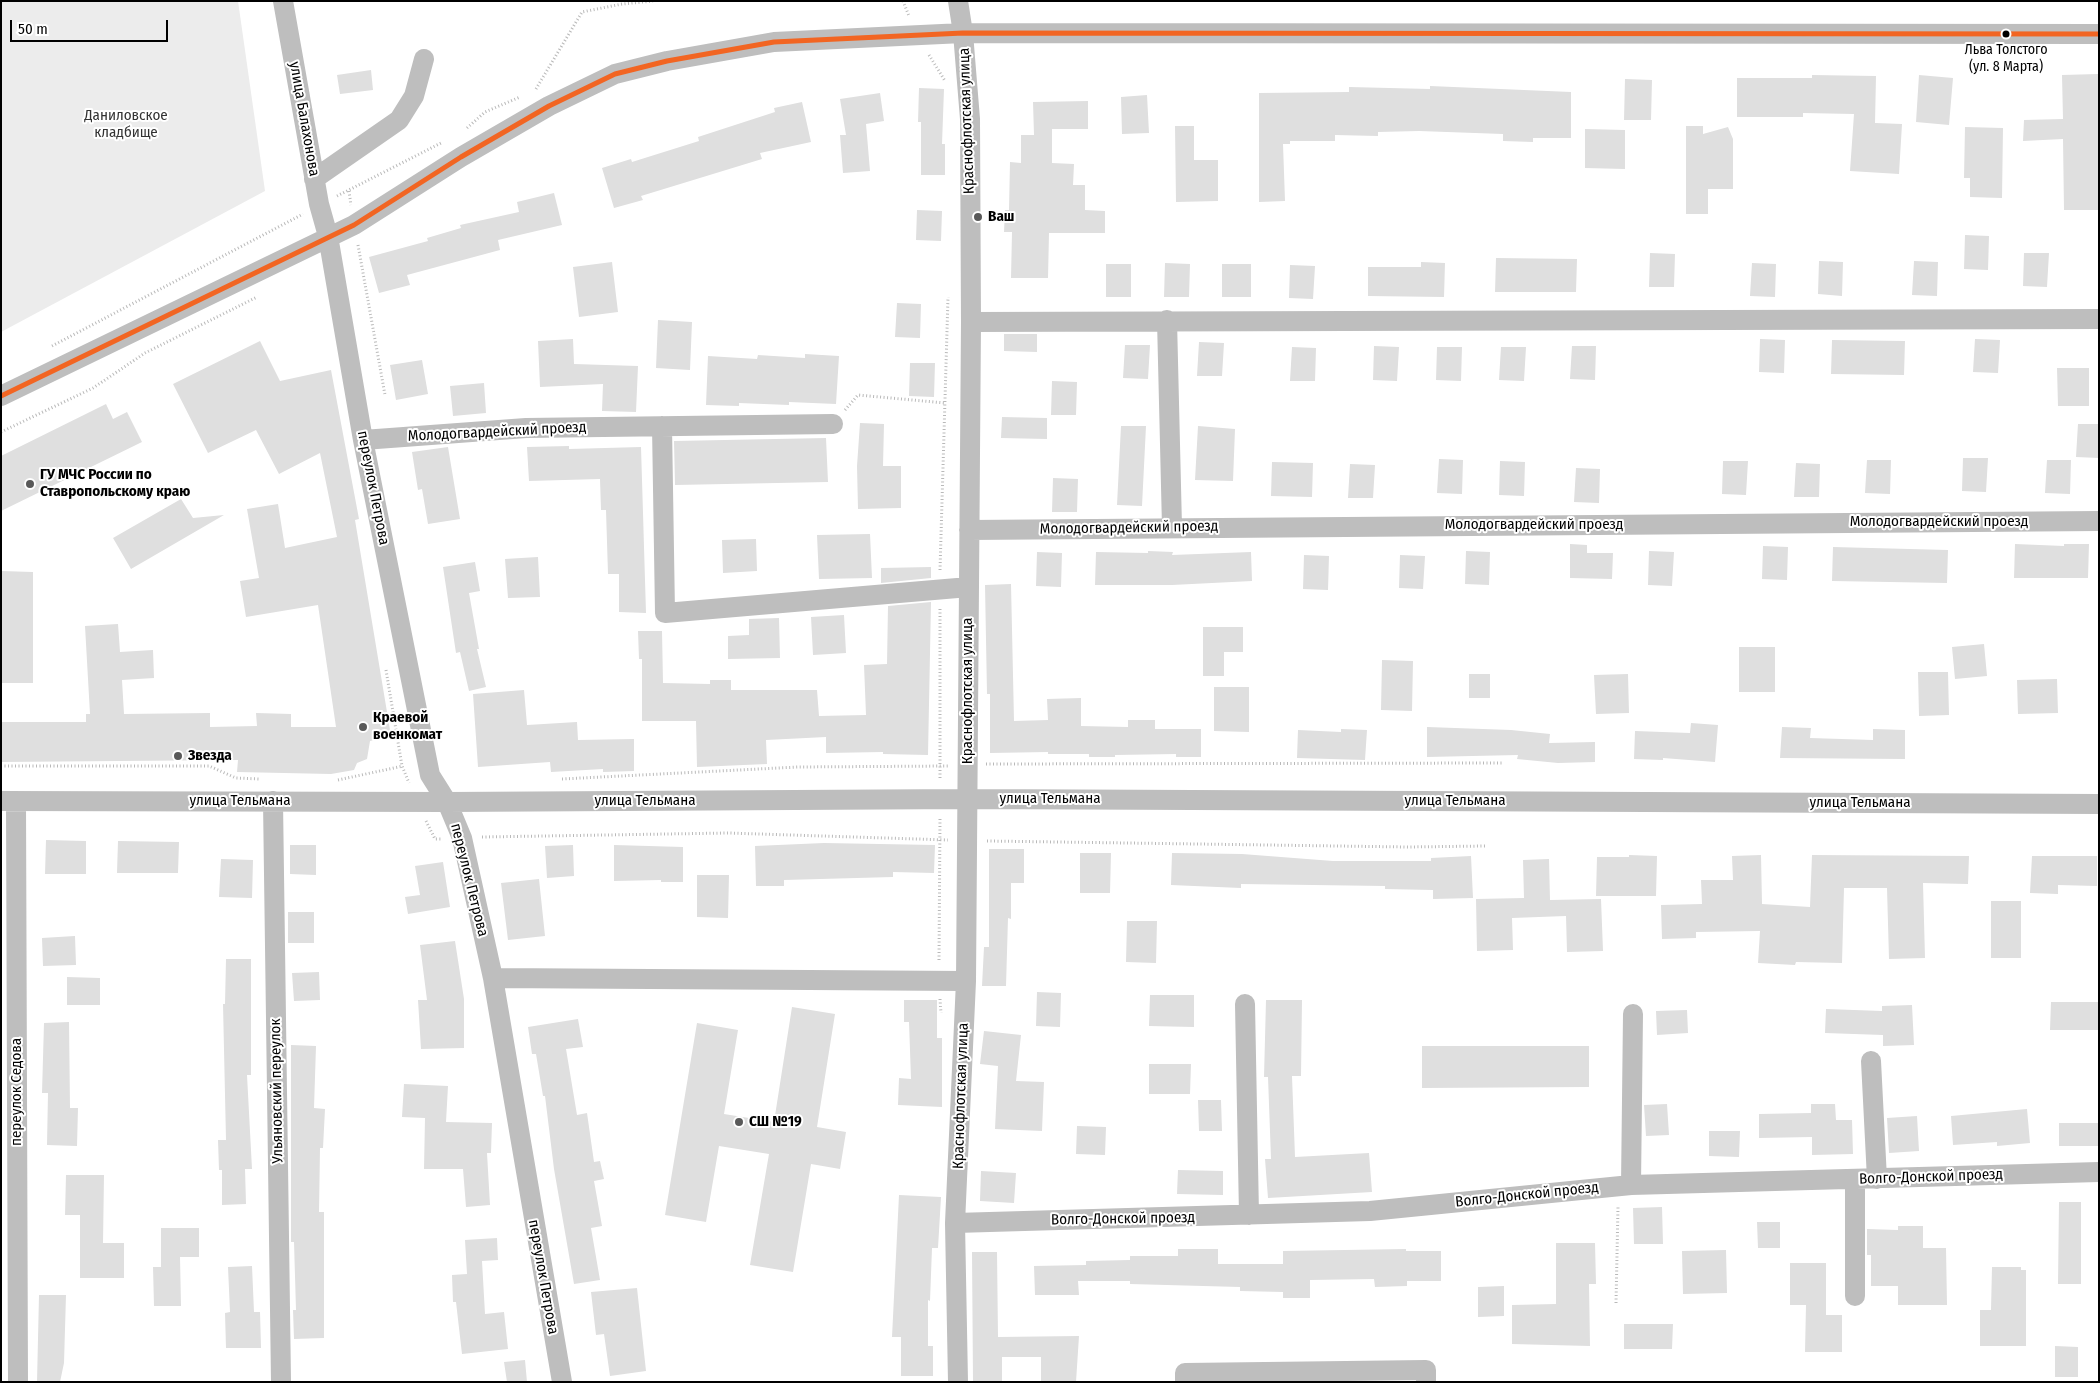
<!DOCTYPE html>
<meta charset="utf-8">
<style>
body{margin:0}
#map{position:relative;width:2100px;height:1383px;overflow:hidden;background:#fff;font-family:"Fira Sans Condensed",sans-serif}
canvas{display:block}
.frame{position:absolute;inset:0;border:2px solid #000;pointer-events:none}
.scale{position:absolute;left:10px;top:20px;width:158px;height:22px;box-sizing:border-box;border:2px solid #000;border-top:0;padding-left:6px;font-size:15px;line-height:18px;white-space:nowrap;color:#000;-webkit-text-stroke:4px #fff;paint-order:stroke}
</style>
<div id="map">
<canvas width="2100" height="1383"></canvas>
<div class="frame"></div>
<div class="scale">50 m</div>
</div>
<script>
const ctx = document.querySelector('canvas').getContext('2d');
ctx.lineJoin = 'round';
function fill(path, color) { ctx.fillStyle = color; ctx.fill(path, 'evenodd'); }
const shape = rows => new Path2D(rows.map(r => 'M' + r).join(''));
function stroke(path, color, width, dash) { ctx.strokeStyle = color; ctx.lineWidth = width; ctx.lineCap = dash ? 'butt' : 'round'; ctx.setLineDash(dash || []); ctx.stroke(path); }
function label(font, color, halo, rows, align = 'center') {
  ctx.font = font + ' "Fira Sans Condensed",sans-serif'; ctx.lineWidth = 4; ctx.setLineDash([]); ctx.textBaseline = 'middle'; ctx.strokeStyle = halo; ctx.fillStyle = color; for (const [text, x, y, turn = 0] of rows) {
    ctx.save(); ctx.translate(x, y); ctx.rotate((+turn || 0) * Math.PI / 180); ctx.textAlign = isNaN(turn) ? turn : align; if (halo) ctx.strokeText(text, 0, 0); ctx.fillText(text, 0, 0); ctx.restore();
  }
}
fill(shape([
 [1,1,238,1,265,191,1,332]
]), '#ececec');
fill(shape([
 [371,70,373,90,340,94,337,75],
 [2098,74,2099,210,2064,210,2063,139,2023,141,2024,120,2063,119,2062,75],
 [1812,75,1876,76,1875,123,1902,124,1899,174,1850,171,1854,114,1803,113,1803,117,1737,117,1737,78,1812,78],
 [1919,75,1953,78,1949,125,1916,122],
 [1625,79,1652,80,1651,120,1624,120],
 [1430,86,1571,92,1571,138,1533,138,1533,142,1503,141,1503,134,1419,131,1378,132,1378,136,1335,135,1335,141,1290,141,1290,144,1283,144,1285,201,1259,202,1259,93,1349,92,1349,87,1430,89],
 [919,88,944,89,942,144,945,144,945,175,921,175,921,122,918,122],
 [880,93,884,121,866,124,870,171,843,173,840,135,846,135,840,99],
 [1147,95,1149,133,1122,134,1121,97],
 [1088,101,1088,129,1052,129,1052,163,1074,164,1073,185,1085,185,1085,210,1105,211,1105,233,1049,233,1048,278,1011,278,1012,232,1004,232,1005,210,1009,210,1010,162,1021,163,1021,135,1034,135,1033,102],
 [802,102,811,142,760,153,762,159,641,196,643,200,614,208,602,168,631,159,632,162,699,141,698,137,775,112,774,108],
 [1175,126,1194,126,1194,160,1218,160,1218,201,1176,202],
 [1686,126,1703,126,1703,134,1728,127,1733,139,1733,189,1708,189,1708,214,1686,214],
 [1965,127,2003,128,2002,198,1970,197,1970,178,1964,178],
 [1585,129,1625,130,1625,169,1585,168],
 [554,193,562,225,498,240,500,250,407,275,410,285,379,293,369,257,428,241,427,238,461,228,460,225,519,212,517,202],
 [917,210,942,211,941,241,916,240],
 [1965,235,1989,236,1988,270,1964,269],
 [1650,253,1675,254,1674,287,1649,287],
 [2024,253,2049,253,2047,287,2023,286],
 [1496,258,1577,259,1576,292,1495,292],
 [1819,261,1843,262,1842,296,1818,294],
 [1914,261,1938,262,1937,296,1912,295],
 [612,262,618,312,579,317,573,267],
 [1421,262,1445,263,1444,297,1368,296,1368,267,1421,267],
 [1165,263,1190,264,1189,297,1164,297],
 [1752,263,1776,264,1775,297,1750,296],
 [1106,264,1131,264,1131,297,1106,297],
 [1222,264,1251,264,1251,297,1222,297],
 [1290,265,1315,266,1313,299,1289,298],
 [897,303,921,304,920,338,895,337],
 [658,320,692,322,690,370,656,368],
 [1004,334,1037,334,1037,352,1004,351],
 [573,339,574,364,638,366,636,412,602,411,603,384,540,387,538,341],
 [1760,339,1785,340,1784,373,1759,372],
 [1975,339,2000,340,1998,373,1973,372],
 [1832,340,1905,341,1904,375,1831,374],
 [260,341,280,381,331,370,359,519,355,520,391,736,370,741,367,759,357,763,354,770,331,774,237,772,238,760,1,762,1,722,86,722,86,714,90,714,85,626,118,624,120,652,153,650,154,678,122,680,124,714,210,713,210,727,257,726,256,713,291,714,291,727,336,727,318,605,246,617,240,581,259,578,247,509,278,504,285,548,337,537,320,453,279,474,256,430,208,453,173,384],
 [1199,342,1224,343,1222,376,1197,376],
 [1125,345,1150,345,1148,379,1123,378],
 [1374,346,1399,347,1397,381,1373,380],
 [1572,346,1596,346,1595,380,1570,379],
 [1292,347,1316,348,1315,381,1290,381],
 [1437,347,1462,347,1461,381,1436,380],
 [1501,347,1526,347,1524,381,1499,380],
 [805,354,839,356,836,404,789,402,789,405,739,403,739,406,706,405,708,356,757,359,758,355,805,358],
 [422,360,428,394,396,400,390,365],
 [910,363,935,363,934,397,909,396],
 [2057,368,2089,368,2089,406,2058,406],
 [1052,381,1077,382,1076,415,1051,415],
 [484,383,486,413,453,416,450,386],
 [106,404,113,419,127,412,142,442,1,511,1,456],
 [1002,417,1047,418,1047,439,1001,438],
 [860,423,884,424,883,466,901,466,901,508,858,509,857,466],
 [2078,424,2099,424,2099,458,2076,457],
 [1121,426,1146,426,1142,506,1117,505],
 [1198,426,1235,429,1233,481,1195,480],
 [826,438,828,482,675,485,674,441],
 [569,446,569,449,641,447,646,613,619,612,619,574,608,574,606,510,601,510,600,479,529,481,527,447],
 [448,447,460,519,428,524,422,489,418,490,412,452],
 [1963,458,1988,458,1986,492,1962,491],
 [1439,459,1463,460,1462,494,1437,493],
 [1867,460,1891,460,1890,494,1865,493],
 [2047,460,2071,460,2070,494,2045,493],
 [1500,461,1525,462,1524,496,1499,495],
 [1723,461,1748,461,1746,495,1722,494],
 [1272,462,1313,463,1312,497,1271,496],
 [1796,463,1820,464,1819,497,1794,497],
 [1350,464,1375,465,1373,498,1348,498],
 [1576,468,1600,469,1599,503,1574,502],
 [1053,478,1078,479,1077,512,1052,512],
 [181,499,193,518,224,515,131,569,113,538],
 [870,534,872,578,819,579,817,535],
 [756,539,757,571,723,573,722,540],
 [1570,544,1587,545,1587,553,1613,553,1612,579,1570,578],
 [2015,544,2064,546,2064,544,2089,544,2088,578,2014,578],
 [1763,546,1788,547,1787,580,1762,579],
 [1833,547,1948,550,1947,583,1832,581],
 [1148,551,1173,552,1172,555,1251,552,1252,581,1172,585,1095,585,1096,552,1148,553],
 [1466,551,1490,552,1489,585,1465,584],
 [1649,551,1674,552,1672,586,1648,585],
 [1037,552,1062,553,1061,587,1036,586],
 [1304,555,1329,556,1328,590,1303,589],
 [1400,555,1425,556,1423,589,1399,588],
 [538,557,540,597,508,598,505,559],
 [475,562,480,591,469,593,479,649,477,649,486,687,469,691,460,652,456,653,443,567],
 [931,567,931,578,881,583,881,568],
 [1,571,33,572,33,683,1,683],
 [1011,584,1014,721,1048,720,1047,699,1081,698,1081,726,1128,727,1128,720,1155,720,1155,729,1201,729,1201,757,1176,757,1176,754,1115,755,1115,757,1089,757,1089,754,1048,754,1048,752,990,753,990,694,987,694,985,585],
 [931,602,928,755,883,754,883,752,826,753,826,737,766,740,767,764,697,767,696,721,642,721,642,659,639,659,638,631,662,631,663,683,710,684,710,680,731,680,731,690,817,690,819,716,866,715,864,665,887,664,888,606],
 [844,615,846,653,813,655,811,617],
 [779,618,780,658,728,659,728,636,749,635,749,619],
 [1203,627,1243,627,1243,652,1224,652,1224,676,1203,676],
 [1984,644,1987,676,1955,679,1952,647],
 [1739,647,1775,647,1775,692,1739,692],
 [1382,660,1413,661,1412,711,1381,710],
 [1918,672,1948,672,1949,715,1919,716],
 [1469,674,1490,674,1490,698,1469,698],
 [1628,674,1629,713,1596,714,1594,675],
 [2057,679,2058,713,2018,714,2017,680],
 [1214,687,1249,687,1249,732,1214,731],
 [524,690,527,725,577,722,578,740,634,739,634,771,603,772,603,769,551,772,550,762,478,767,473,694],
 [1691,723,1718,725,1715,762,1663,758,1663,760,1634,759,1635,731,1690,733],
 [1427,727,1511,730,1550,734,1549,743,1595,742,1595,762,1558,763,1517,759,1518,755,1427,757],
 [1782,727,1811,728,1810,738,1873,740,1873,729,1905,730,1905,759,1780,758],
 [1341,729,1367,730,1365,760,1297,758,1298,730,1341,732],
 [46,840,86,841,86,874,45,874],
 [118,841,179,842,178,873,117,873],
 [824,843,935,845,934,873,893,872,893,877,784,880,784,886,756,886,755,846],
 [290,845,316,845,316,875,290,874],
 [573,845,574,876,547,878,545,846],
 [614,845,683,847,683,882,661,882,661,880,614,881],
 [989,849,1024,849,1024,883,1011,883,1011,919,1008,918,1006,986,982,986,984,947,989,947],
 [1080,853,1111,853,1110,893,1080,893],
 [1172,853,1242,854,1333,861,1431,861,1431,858,1471,856,1473,898,1433,899,1433,890,1385,889,1385,886,1241,884,1241,888,1171,885],
 [1629,855,1657,856,1656,896,1596,896,1597,857,1629,857],
 [1761,855,1762,904,1810,907,1812,855,1969,856,1968,884,1923,883,1925,958,1889,959,1887,888,1844,888,1842,963,1796,962,1795,965,1758,963,1760,931,1696,932,1696,938,1662,939,1661,905,1702,904,1701,880,1733,880,1732,856],
 [2032,856,2097,856,2097,886,2058,885,2058,894,2030,893],
 [221,859,253,860,252,898,219,897],
 [1549,859,1550,900,1601,899,1603,951,1567,952,1566,916,1512,918,1513,950,1477,951,1476,899,1524,898,1523,860],
 [443,862,450,907,408,914,405,897,420,895,415,866],
 [697,875,729,875,728,918,697,917],
 [539,879,545,936,508,940,501,883],
 [1991,901,2021,901,2021,958,1991,958],
 [288,912,314,912,314,943,288,943],
 [1127,921,1157,921,1156,963,1126,962],
 [75,936,76,965,43,966,42,938],
 [455,941,464,999,464,1048,421,1049,418,1000,427,1000,420,945],
 [226,959,251,959,251,1075,247,1075,252,1169,245,1169,246,1204,222,1205,222,1170,219,1170,218,1140,226,1140,223,1004,225,1004],
 [319,972,320,1000,294,1001,292,973],
 [67,977,100,978,100,1005,67,1005],
 [1037,992,1061,993,1060,1027,1036,1026],
 [1150,995,1194,995,1194,1027,1149,1026],
 [904,1000,937,1000,937,1038,942,1038,942,1107,898,1105,899,1078,911,1079,909,1022,904,1022],
 [1266,1000,1302,1000,1301,1076,1292,1076,1295,1157,1369,1153,1372,1192,1268,1198,1265,1159,1271,1159,1268,1077,1264,1077],
 [2051,1002,2099,1002,2099,1030,2050,1030],
 [1912,1005,1914,1045,1883,1046,1883,1035,1825,1033,1826,1009,1882,1011,1882,1006],
 [792,1007,835,1014,817,1127,846,1132,840,1169,811,1164,793,1272,750,1265,769,1154,719,1146,706,1222,665,1215,697,1023,738,1030,724,1114,774,1122],
 [1687,1010,1688,1033,1657,1035,1656,1011],
 [578,1019,583,1047,566,1049,577,1115,587,1113,594,1162,600,1161,604,1179,594,1181,602,1226,591,1228,600,1280,574,1284,554,1169,545,1096,543,1096,536,1054,532,1054,528,1027],
 [69,1022,70,1108,78,1108,77,1146,47,1145,48,1093,42,1093,44,1023],
 [984,1031,1021,1035,1016,1081,1044,1082,1042,1131,995,1129,998,1066,980,1064],
 [291,1045,316,1046,314,1108,325,1109,323,1148,320,1148,319,1212,324,1212,324,1338,294,1339,293,1310,296,1310,294,1242,291,1242],
 [1422,1046,1589,1046,1589,1087,1422,1088],
 [1149,1064,1191,1064,1190,1094,1149,1094],
 [404,1084,448,1086,446,1122,492,1123,491,1153,487,1153,490,1205,466,1207,463,1169,424,1169,425,1118,402,1117],
 [1198,1100,1221,1100,1222,1131,1199,1131],
 [1667,1104,1669,1135,1646,1136,1644,1105],
 [1811,1104,1835,1104,1836,1120,1852,1120,1853,1154,1812,1155,1812,1137,1759,1138,1759,1114,1811,1113],
 [2027,1109,2030,1143,1997,1146,1997,1142,1953,1145,1951,1116],
 [1917,1116,1919,1151,1889,1153,1887,1118],
 [2059,1123,2099,1123,2099,1146,2059,1146],
 [1077,1126,1106,1127,1105,1155,1076,1154],
 [1709,1131,1740,1131,1739,1157,1709,1156],
 [1178,1170,1223,1171,1223,1195,1177,1194],
 [981,1171,1016,1173,1014,1203,980,1201],
 [66,1175,104,1175,103,1243,124,1243,124,1278,80,1278,80,1215,65,1215],
 [899,1195,941,1197,938,1248,932,1248,930,1301,928,1300,928,1346,933,1346,933,1376,901,1376,901,1337,892,1337],
 [2059,1202,2081,1202,2081,1284,2058,1284],
 [1662,1207,1663,1244,1634,1244,1633,1208],
 [1757,1222,1780,1222,1780,1248,1758,1248],
 [1898,1226,1923,1226,1923,1248,1946,1248,1947,1305,1898,1305,1898,1286,1871,1286,1871,1255,1867,1255,1867,1229,1898,1230],
 [161,1228,199,1228,199,1257,180,1257,181,1306,154,1306,153,1267,161,1267],
 [497,1238,498,1260,482,1261,485,1314,504,1312,508,1349,462,1354,456,1302,453,1302,452,1275,467,1274,465,1240],
 [1556,1243,1595,1243,1596,1284,1589,1284,1590,1346,1512,1344,1512,1305,1556,1304],
 [1178,1249,1218,1249,1218,1264,1283,1264,1283,1251,1406,1249,1406,1251,1441,1251,1441,1281,1407,1281,1407,1286,1375,1287,1374,1279,1310,1280,1310,1298,1283,1298,1283,1292,1240,1291,1240,1287,1130,1284,1130,1281,1078,1281,1079,1295,1035,1295,1034,1266,1086,1265,1086,1261,1130,1260,1130,1256,1178,1256],
 [1726,1250,1727,1293,1683,1294,1682,1251],
 [972,1252,997,1252,998,1337,1079,1336,1076,1382,1041,1382,1041,1357,1002,1357,1002,1382,973,1382],
 [1790,1263,1826,1263,1826,1315,1842,1315,1842,1352,1805,1352,1806,1305,1790,1305],
 [252,1266,254,1312,260,1312,261,1348,226,1348,225,1313,230,1312,228,1267],
 [1992,1267,2021,1267,2021,1270,2026,1270,2026,1346,1980,1346,1980,1310,1991,1310],
 [1504,1286,1504,1316,1478,1317,1478,1287],
 [637,1288,646,1371,610,1376,604,1334,596,1335,591,1292],
 [39,1295,66,1295,64,1363,60,1382,37,1382],
 [1624,1324,1673,1324,1672,1349,1624,1349],
 [2055,1346,2078,1347,2078,1377,2055,1377],
 [525,1360,527,1382,507,1382,504,1362]
]), '#dfdfdf');
stroke(shape([
 [903,1,909,16],
 [929,55,945,81],
 [536,89,582,12,622,4,653,1],
 [467,128,485,112,520,97],
 [349,191,351,205],
 [337,196,443,142],
 [358,245,385,395],
 [52,346,303,214],
 [845,410,858,395,945,403],
 [1,432,93,388,145,353,257,297],
 [940,570,948,297],
 [940,609,940,780],
 [386,670,402,766,409,783],
 [986,764,1503,763],
 [1,766,209,766,236,778,260,779],
 [562,779,798,767,948,766],
 [338,780,403,766],
 [426,821,435,839,441,839],
 [482,837,728,833,948,840],
 [987,841,1407,847,1486,846],
 [939,960,940,819],
 [940,999,941,1013],
 [1616,1303,1618,1207]
]), '#b9b9b9', 3, [1, 2.5]);
stroke(shape([
 [283,1,319,204,328,236,363,440,430,775,447,802,462,838,493,978,562,1382],
 [958,1,963,33,970,119,971,322,966,981,955,1223,958,1382],
 [314,179,399,120,414,96,424,59],
 [1167,320,1172,527],
 [971,322,2099,319],
 [1,396,354,225,461,157,549,106,615,74,667,61,774,42,963,33,2099,34],
 [662,426,665,613,969,587],
 [363,440,526,428,833,424],
 [969,530,2099,521],
 [1,801,447,802,967,799,2099,804],
 [16,801,18,1382],
 [273,801,281,1382],
 [493,978,966,981],
 [1245,1004,1249,1215],
 [1871,1061,1877,1179],
 [1631,1185,1633,1014],
 [955,1223,1370,1211,1631,1185,2099,1172],
 [1855,1296,1855,1179],
 [1185,1382,1185,1373,1426,1370,1426,1382]
]), '#bebebe', 20);
stroke(shape([
 [1,396,354,225,461,157,549,106,615,74,667,61,774,42,963,33,2099,34]
]), '#f26522', 5);
for (const [x, y, r, color] of [
 [2006,34,4.5,"#000"],
 [978,217,5,"#595959"],
 [30,484,5,"#595959"],
 [363,727,5,"#595959"],
 [178,756,5,"#595959"],
 [739,1122,5,"#595959"]
]) { const dot = new Path2D(); dot.arc(x, y, r, 0, 2 * Math.PI); ctx.fillStyle = color; ctx.fill(dot); stroke(dot, '#fff', 2); }
label('14px', '#000', '#fff', [
 ["Льва Толстого",2006,50],
 ["(ул. 8 Марта)",2006,67]
]);
label('15px', '#333', '#fff', [
 ["Даниловское",126,116],
 ["кладбище",126,133]
]);
label('15px', '#000', '#fff', [
 ["улица Балахонова",304,119,80],
 ["Краснофлотская улица",967,121,-92],
 ["Молодогвардейский проезд",497,432,-3],
 ["переулок Петрова",373,488,79],
 ["Молодогвардейский проезд",1939,522],
 ["Молодогвардейский проезд",1534,525],
 ["Молодогвардейский проезд",1129,528,-1],
 ["Краснофлотская улица",968,691,-90],
 ["улица Тельмана",1050,799],
 ["улица Тельмана",240,801],
 ["улица Тельмана",645,801],
 ["улица Тельмана",1455,801],
 ["улица Тельмана",1860,803],
 ["переулок Петрова",469,880,76],
 ["Ульяновский переулок",277,1091,-91],
 ["переулок Седова",17,1092,-90],
 ["Краснофлотская улица",961,1096,-88],
 ["Волго-Донской проезд",1931,1177,-2],
 ["Волго-Донской проезд",1527,1195,-6],
 ["Волго-Донской проезд",1123,1219,-1],
 ["переулок Петрова",543,1277,80]
]);
label('bold 15px', '#000', '#fff', [
 ["Ваш",988,217],
 ["ГУ МЧС России по",40,475],
 ["Ставропольскому краю",40,492],
 ["Краевой",373,718],
 ["военкомат",373,735],
 ["Звезда",188,756],
 ["СШ №19",749,1122]
], 'left');
</script>
